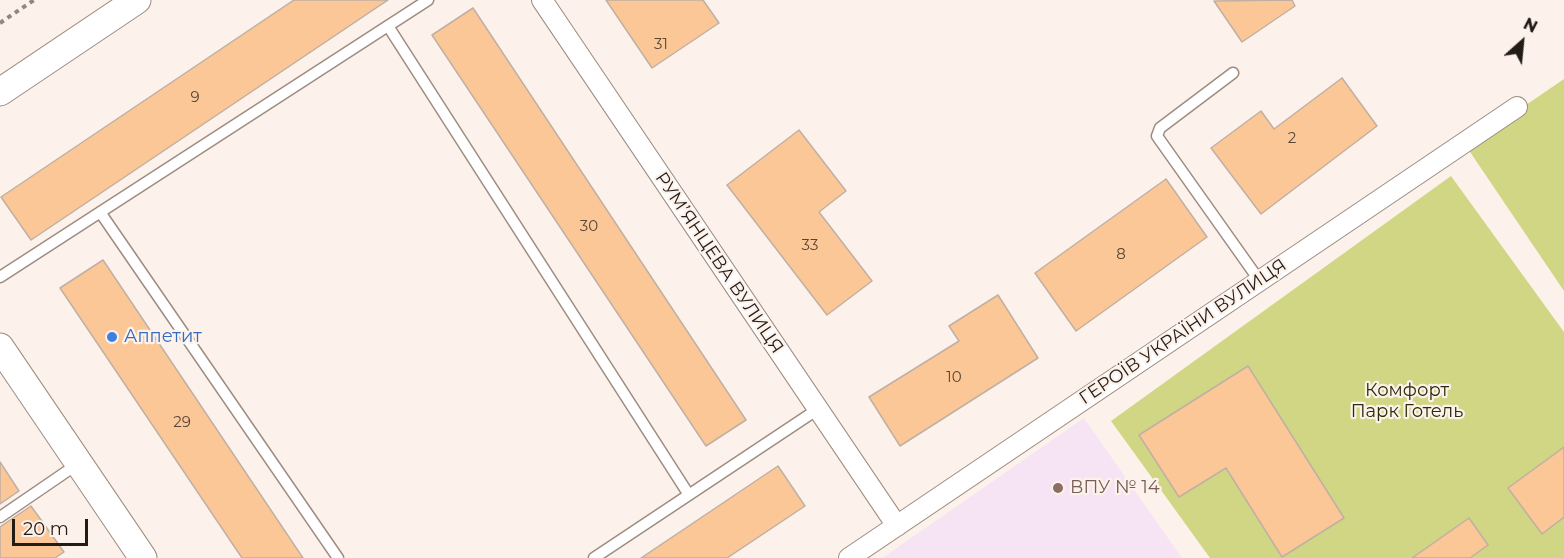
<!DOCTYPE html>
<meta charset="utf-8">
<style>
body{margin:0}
#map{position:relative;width:1564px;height:558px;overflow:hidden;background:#fdf2eb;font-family:Montserrat,sans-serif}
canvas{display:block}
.north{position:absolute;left:1492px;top:12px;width:60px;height:60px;-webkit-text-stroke:4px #fdf2eb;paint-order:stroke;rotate:27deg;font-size:16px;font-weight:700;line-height:24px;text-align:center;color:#221c17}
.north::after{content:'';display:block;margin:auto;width:21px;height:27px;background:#221c17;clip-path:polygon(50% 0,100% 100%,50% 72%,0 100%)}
.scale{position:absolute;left:12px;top:519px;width:76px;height:27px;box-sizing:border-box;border:3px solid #221c17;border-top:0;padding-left:8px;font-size:18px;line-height:21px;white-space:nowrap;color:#221c17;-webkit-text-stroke:4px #fdf2eb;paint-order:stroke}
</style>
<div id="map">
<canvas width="1564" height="558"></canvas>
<div class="north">N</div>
<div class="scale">20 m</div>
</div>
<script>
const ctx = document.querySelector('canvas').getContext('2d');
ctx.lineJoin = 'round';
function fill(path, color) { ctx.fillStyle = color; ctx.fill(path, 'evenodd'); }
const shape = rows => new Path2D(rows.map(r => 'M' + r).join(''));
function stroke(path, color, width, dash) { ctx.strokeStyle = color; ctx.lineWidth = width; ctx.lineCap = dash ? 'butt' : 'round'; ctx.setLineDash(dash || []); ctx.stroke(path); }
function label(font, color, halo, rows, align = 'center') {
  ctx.font = font + ' Montserrat,sans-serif'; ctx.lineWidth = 4.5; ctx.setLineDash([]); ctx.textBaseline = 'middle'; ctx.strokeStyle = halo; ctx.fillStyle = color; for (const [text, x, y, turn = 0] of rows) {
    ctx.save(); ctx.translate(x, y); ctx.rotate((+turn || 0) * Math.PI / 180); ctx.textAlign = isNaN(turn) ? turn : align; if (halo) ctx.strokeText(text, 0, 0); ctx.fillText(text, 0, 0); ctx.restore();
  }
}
fill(shape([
 [1084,418,1182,558,882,558]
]), '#f6e4f5');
fill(shape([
 [1564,79,1564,291,1466,146],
 [1451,176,1564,332,1564,558,1210,558,1111,421]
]), '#d0d683');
const building = shape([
 [294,0,388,0,31,240,1,197,294,0],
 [606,0,703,0,719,23,652,68,606,0],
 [1292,0,1295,6,1242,42,1214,1,1292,0],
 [473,8,746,420,706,446,432,35,473,8],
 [1342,78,1377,126,1261,214,1211,148,1261,111,1274,129,1342,78],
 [799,130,846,191,819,212,872,281,827,315,727,185,799,130],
 [1166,179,1207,237,1076,331,1035,273,1166,179],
 [103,260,303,558,242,558,60,288,103,260],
 [998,295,1038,358,900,446,869,397,959,341,949,326,998,295],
 [1248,366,1344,518,1282,557,1226,468,1179,497,1139,435,1248,366],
 [1564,447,1564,517,1542,534,1508,488,1564,447],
 [0,462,19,491,0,504,0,462],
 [778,466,805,506,727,558,641,558,778,466],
 [31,506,64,552,55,558,0,558,0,527,31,506],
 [1469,518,1488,545,1470,558,1412,558,1469,518]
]);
fill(building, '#fcc797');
stroke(building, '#c0b0a3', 1.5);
const lane = shape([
 [388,26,689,495],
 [1233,73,1160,128,1157,136,1259,280],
 [100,212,338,558],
 [0,277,428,0],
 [0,517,79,463],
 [594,558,818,409]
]);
const street = shape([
 [542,0,897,526],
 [849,558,1517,107]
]);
const secondary = shape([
 [0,92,137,0],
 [0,347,143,558]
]);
stroke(lane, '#9d8c81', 13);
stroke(street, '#9d8c81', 22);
stroke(secondary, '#9d8c81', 29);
stroke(shape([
 [0,23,34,0]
]), '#8f8781', 4, [4.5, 4.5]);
stroke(lane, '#fff', 10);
stroke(street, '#fff', 20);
stroke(secondary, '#fff', 27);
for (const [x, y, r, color] of [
 [112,337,6,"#3f7fe0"],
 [1058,488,6,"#8d6e63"]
]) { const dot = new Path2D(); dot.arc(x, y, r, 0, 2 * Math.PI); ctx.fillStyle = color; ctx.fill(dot); stroke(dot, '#fdf2eb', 2); }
label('15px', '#584737', null, [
 ["31",661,45],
 ["9",195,98],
 ["2",1292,139],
 ["30",589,227],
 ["33",810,246],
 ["8",1121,255],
 ["10",954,378],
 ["29",182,423]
]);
label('18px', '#221c17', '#fdf2eb', [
 ["РУМ’ЯНЦЕВА ВУЛИЦЯ",719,263,56],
 ["ГЕРОЇВ УКРАЇНИ ВУЛИЦЯ",1183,332,-34]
]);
label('18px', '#366cbe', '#fdf2eb', [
 ["Аппетит",124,337]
], 'left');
label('18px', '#2c2d07', '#fdf2eb', [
 ["Комфорт",1407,391],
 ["Парк Готель",1407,412]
]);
label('18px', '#785e54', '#fdf2eb', [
 ["ВПУ № 14",1070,488]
], 'left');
</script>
